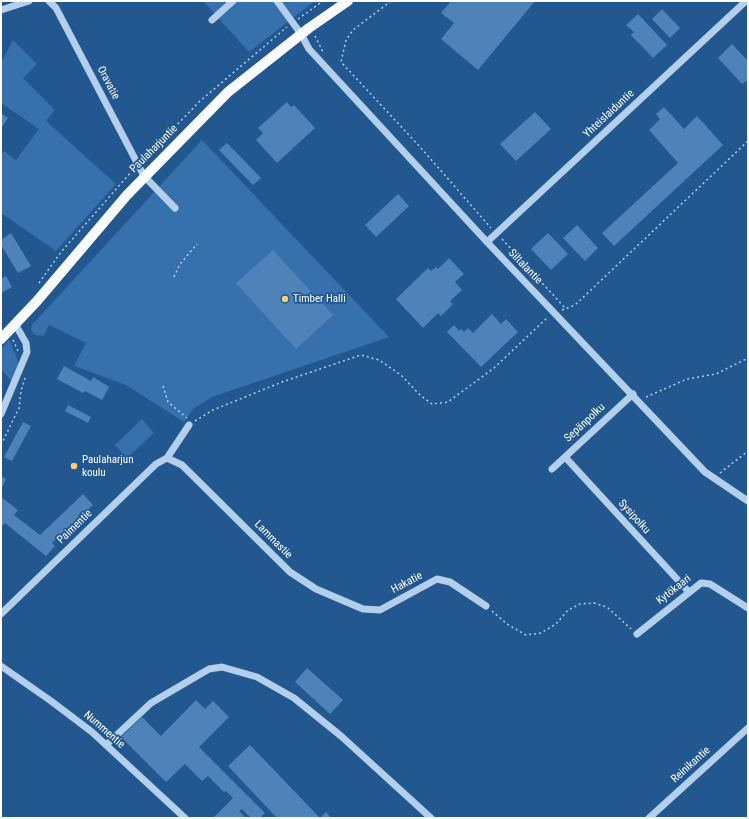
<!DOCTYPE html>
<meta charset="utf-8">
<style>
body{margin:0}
#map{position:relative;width:749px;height:819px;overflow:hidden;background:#225790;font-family:"Roboto Condensed",sans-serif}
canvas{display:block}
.frame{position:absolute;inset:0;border:2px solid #fff;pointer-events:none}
</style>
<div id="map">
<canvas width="749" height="819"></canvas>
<div class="frame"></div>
</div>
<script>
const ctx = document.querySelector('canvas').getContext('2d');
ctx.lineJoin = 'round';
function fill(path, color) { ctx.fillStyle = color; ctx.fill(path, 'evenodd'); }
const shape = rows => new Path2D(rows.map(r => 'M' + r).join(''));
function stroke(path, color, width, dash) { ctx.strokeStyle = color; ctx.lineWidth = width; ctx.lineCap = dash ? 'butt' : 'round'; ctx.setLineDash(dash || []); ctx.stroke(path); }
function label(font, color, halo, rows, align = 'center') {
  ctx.font = font + ' "Roboto Condensed",sans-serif'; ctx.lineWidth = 3.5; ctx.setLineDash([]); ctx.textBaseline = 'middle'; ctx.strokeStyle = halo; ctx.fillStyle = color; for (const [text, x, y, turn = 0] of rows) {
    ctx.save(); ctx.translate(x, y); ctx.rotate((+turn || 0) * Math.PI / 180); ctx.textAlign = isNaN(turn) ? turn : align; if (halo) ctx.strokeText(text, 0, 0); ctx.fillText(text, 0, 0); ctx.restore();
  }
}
fill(shape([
 [203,1,315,1,249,52],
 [13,40,37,64,23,78,55,110,46,121,116,184,56,251,1,213,1,155,4,151,16,160,39,129,1,103,1,63],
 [202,140,389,337,212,397,193,409,184,422,126,385,74,366,86,343,49,325,44,336,35,335,31,330,32,325],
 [9,340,19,363,12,382,1,369,1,349],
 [142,419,154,433,127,458,115,445]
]), '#3671ae');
fill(shape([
 [451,1,535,1,478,70,441,39,454,23,441,13],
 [662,9,680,28,670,38,652,19],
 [638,14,667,45,653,58,631,35,634,32,626,25],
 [732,44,748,61,748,83,746,81,742,84,718,58],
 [287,102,291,107,294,105,315,128,277,163,256,140,263,133,258,128],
 [664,107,684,129,697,116,723,145,614,246,602,233,678,163,649,130,660,119,656,114],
 [535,112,551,129,516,161,500,144],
 [1,113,8,118,1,129],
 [227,143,261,178,253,185,219,150],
 [398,194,409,206,376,237,365,225],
 [577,225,598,248,585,261,563,238],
 [11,233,31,266,18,273,1,245,1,240],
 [548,233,568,254,551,270,531,249],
 [273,250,333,315,296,349,236,283],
 [449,258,464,274,455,282,462,290,450,301,453,304,441,316,438,313,423,328,396,299,428,268,431,271,436,267,438,269],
 [6,276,12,287,1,293,1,279],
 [492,314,501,324,506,319,518,332,481,367,447,332,454,325,459,331,461,329,464,332,468,328,473,333],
 [64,366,91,381,93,377,109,387,102,400,85,391,83,393,57,379],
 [68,405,91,417,88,423,65,411],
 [23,422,31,426,12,461,4,457],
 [1,476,6,479,1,489],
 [83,494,93,505,52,543,55,546,46,556,5,523,1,527,1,497,18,510,14,515,40,535],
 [307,668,343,700,330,714,295,682],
 [196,700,205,709,213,701,229,717,199,747,265,813,260,818,251,818,242,809,239,811,246,818,213,818,233,798,226,791,224,792,208,776,202,781,185,764,166,782,121,737,142,717,161,736],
 [250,745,320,818,277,818,228,766],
 [326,812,331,818,320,818]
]), '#4f82b8');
stroke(shape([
 [391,1,353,30,346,40,341,62,421,148,491,228],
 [298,19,323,1],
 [315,36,324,54],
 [143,160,200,101,287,27],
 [502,239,566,309],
 [174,277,180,264,197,244],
 [39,283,61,252,132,171],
 [562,310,575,305,748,141],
 [13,340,18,351],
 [163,386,168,402,187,418],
 [646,397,687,379,716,374,748,358],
 [195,421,213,410,282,382,361,355,379,360,401,375,420,395,432,404,448,402,494,368,548,317],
 [1,445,19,408,21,391,25,378],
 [720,473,748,451],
 [492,611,507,624,526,635,541,633,556,624,568,610,580,604,594,603,607,607,631,629]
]), '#b3cfec', 1.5, [2, 3]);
stroke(shape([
 [49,1,56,8,144,176,175,208],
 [277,1,301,34,309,49,487,242,705,472,748,501],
 [1,10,29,1],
 [212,20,233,1],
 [487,242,746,1],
 [1,414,27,352,26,343,15,324],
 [565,457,688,591],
 [167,458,182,465,290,572,316,589,363,609,380,610,437,579,450,582,486,606],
 [167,458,189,425],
 [552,469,633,394],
 [1,614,156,464,167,458],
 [637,634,701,583,710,584,748,608],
 [1,666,51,701,92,732,185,818],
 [106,745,151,703,209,669,222,667,257,677,294,698,341,736,431,818],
 [649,818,748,728]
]), '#b3cfec', 7);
stroke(shape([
 [1,339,37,301,127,195,228,92,309,28,348,1]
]), '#f9fbff', 10);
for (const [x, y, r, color] of [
 [285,299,4,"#f8cd75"],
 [74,466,4,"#f8cd75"]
]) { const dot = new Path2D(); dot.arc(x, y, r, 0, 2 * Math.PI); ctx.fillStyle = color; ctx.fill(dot); stroke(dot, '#225790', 1.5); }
label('11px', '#fff', '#225790', [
 ["Oravatie",108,83,62],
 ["Yhteislaiduntie",609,114,-43],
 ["Paulaharjuntie",154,149,-45],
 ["Siltalantie",525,267,46],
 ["Sepänpolku",585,423,-43],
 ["Sysipolku",634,517,48],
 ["Paimentie",75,527,-44],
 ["Lammastie",273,540,45],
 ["Hakatie",407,583,-28],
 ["Kytökaari",674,590,-38],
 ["Nummentie",104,730,41],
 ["Reinikantie",691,765,-42]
]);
label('11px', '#fff', '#225790', [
 ["Timber Halli",293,299],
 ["Paulaharjun",82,460],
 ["koulu",82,473]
], 'left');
</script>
